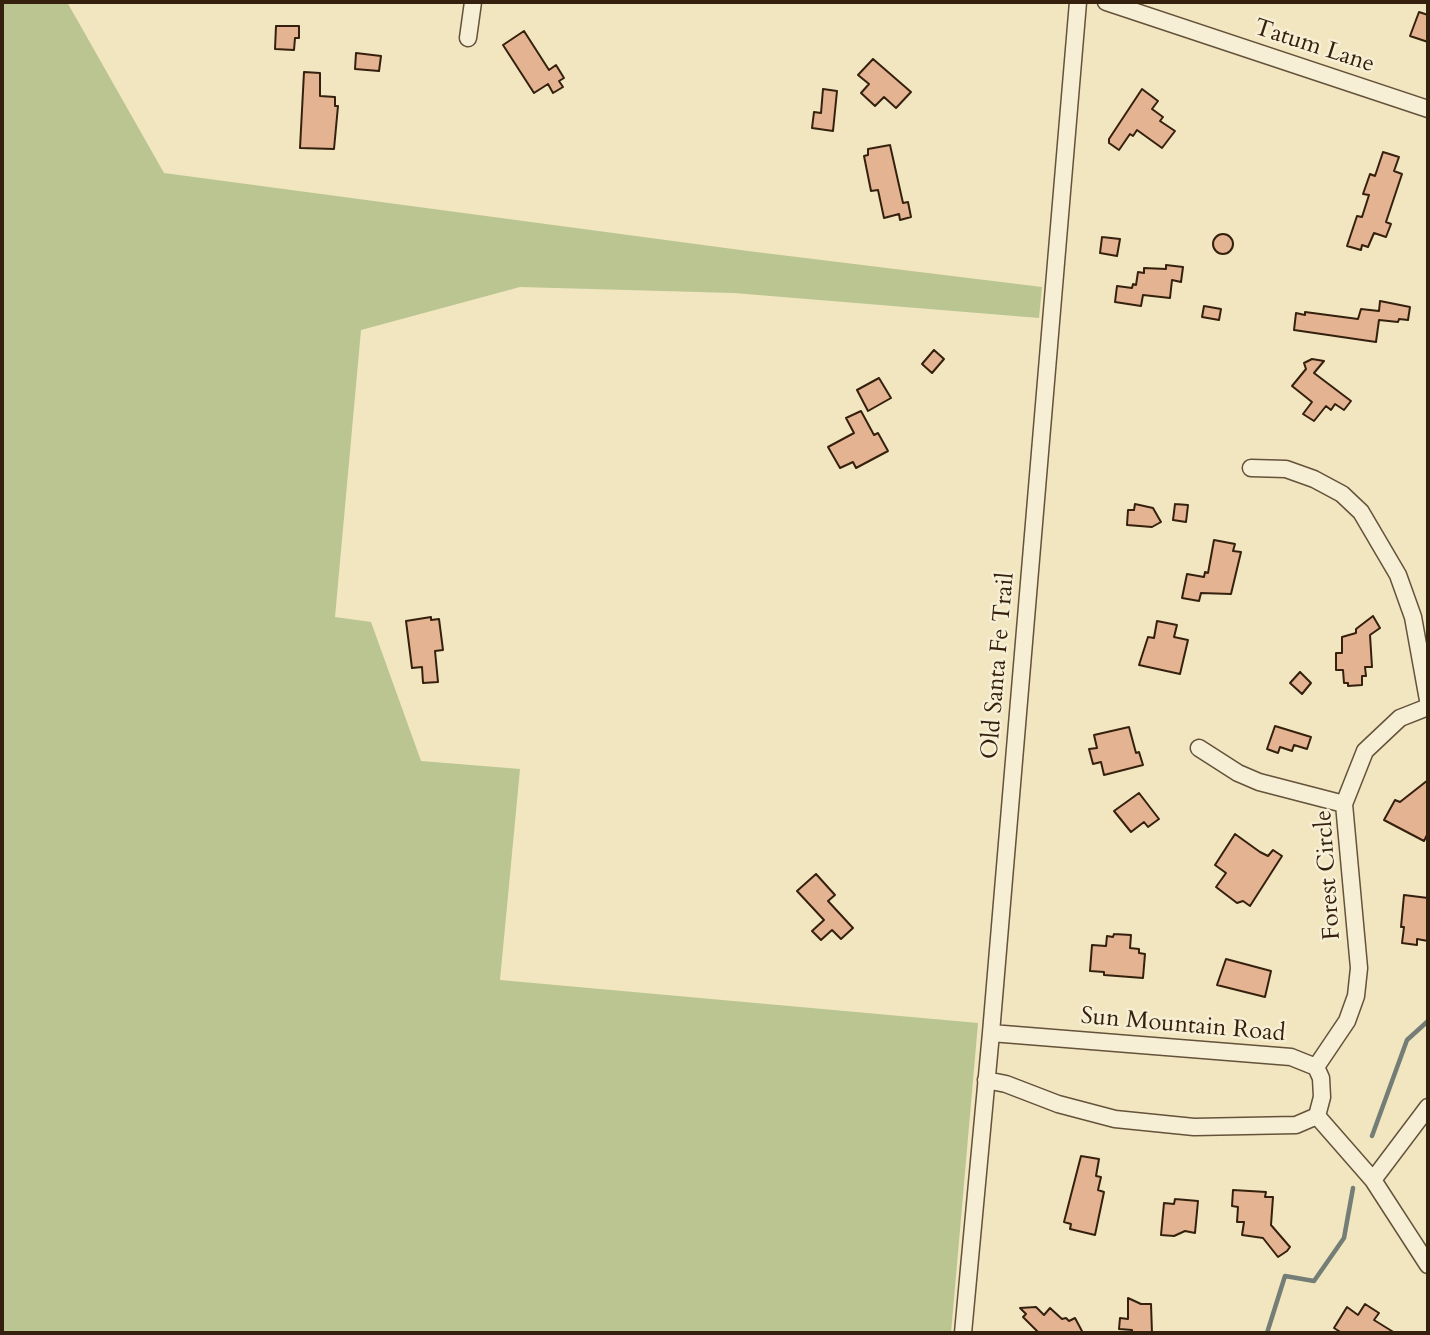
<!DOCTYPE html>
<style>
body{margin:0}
#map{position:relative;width:1430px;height:1335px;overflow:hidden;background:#f1e6bf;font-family:Cardo,serif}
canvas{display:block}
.frame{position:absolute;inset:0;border:4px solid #35200e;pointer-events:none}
</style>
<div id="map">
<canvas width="1430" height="1335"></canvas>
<div class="frame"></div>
</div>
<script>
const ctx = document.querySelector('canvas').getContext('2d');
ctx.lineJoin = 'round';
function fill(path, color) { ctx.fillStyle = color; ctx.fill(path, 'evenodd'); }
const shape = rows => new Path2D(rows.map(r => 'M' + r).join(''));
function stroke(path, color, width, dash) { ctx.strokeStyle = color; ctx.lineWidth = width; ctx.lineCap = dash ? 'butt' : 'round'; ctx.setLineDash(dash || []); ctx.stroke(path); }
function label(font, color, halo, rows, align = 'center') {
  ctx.font = font + ' Cardo,serif'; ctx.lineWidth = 5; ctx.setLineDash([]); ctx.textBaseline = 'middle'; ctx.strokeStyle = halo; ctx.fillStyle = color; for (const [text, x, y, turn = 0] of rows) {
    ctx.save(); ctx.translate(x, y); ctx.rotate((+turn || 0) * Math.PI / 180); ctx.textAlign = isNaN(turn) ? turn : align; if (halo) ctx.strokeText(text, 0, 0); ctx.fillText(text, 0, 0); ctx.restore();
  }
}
fill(shape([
 [2,2,67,2,164,173,748,251,1042,287,1039,318,734,293,520,287,361,330,335,617,371,622,421,761,520,769,500,980,978,1023,951,1333,2,1333]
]), '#bac592');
stroke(shape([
 [1372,1136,1407,1040,1428,1021],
 [1267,1333,1285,1276,1314,1281,1344,1238,1353,1188]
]), '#747e76', 4.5);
const building = shape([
 [1419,12,1428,15,1428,42,1410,36,1419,12],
 [276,26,299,26,299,38,295,38,294,50,275,49,276,26],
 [524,31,549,70,556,65,564,78,559,81,563,87,553,93,548,84,534,93,503,45,524,31],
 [356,53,381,56,379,71,355,69,356,53],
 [873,59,911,92,896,108,884,97,875,106,861,93,869,84,858,75,873,59],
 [304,72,320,73,320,96,335,97,335,106,338,106,334,149,300,148,304,72],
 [823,89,837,91,833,131,812,128,814,112,821,113,823,89],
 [1142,89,1158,101,1152,109,1163,117,1160,121,1175,131,1162,148,1137,130,1133,136,1130,134,1119,150,1109,143,1109,139,1142,89],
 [890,145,903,203,908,202,911,217,900,220,899,214,884,218,878,190,871,191,864,156,868,155,868,149,890,145],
 [1383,152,1399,157,1394,171,1402,174,1386,222,1391,224,1386,237,1374,233,1368,247,1362,245,1361,250,1347,246,1357,216,1362,217,1369,195,1363,194,1370,174,1375,176,1383,152],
 '1213 244a10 10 0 1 1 20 0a10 10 0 1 1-20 0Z',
 [1102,237,1120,239,1117,256,1100,253,1102,237],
 [1166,265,1183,267,1181,282,1172,280,1170,298,1143,295,1141,306,1115,302,1117,286,1132,288,1133,284,1136,285,1138,272,1144,273,1144,268,1166,269,1166,265],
 [1380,301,1410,307,1408,320,1399,319,1398,322,1379,320,1376,342,1294,330,1296,313,1305,315,1305,312,1358,319,1361,309,1379,311,1380,301],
 [1204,306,1221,309,1219,320,1202,317,1204,306],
 [934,350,944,359,932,373,922,364,934,350],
 [1312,359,1324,361,1314,373,1351,401,1344,410,1335,404,1331,410,1326,406,1314,421,1303,414,1312,402,1292,386,1306,369,1304,363,1312,359],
 [879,378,891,398,868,411,857,390,879,378],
 [861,411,874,435,878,433,888,451,856,468,853,462,840,468,828,447,854,433,846,418,861,411],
 [1135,504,1153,508,1161,522,1152,527,1127,525,1128,510,1134,510,1135,504],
 [1175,504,1188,505,1186,522,1173,520,1175,504],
 [1214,540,1235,544,1233,551,1241,552,1231,594,1201,593,1199,601,1182,598,1187,574,1204,577,1205,572,1208,573,1214,540],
 [1373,616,1380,628,1370,635,1372,667,1365,667,1366,676,1362,676,1362,685,1348,686,1348,683,1344,683,1343,670,1336,670,1336,653,1342,653,1342,637,1356,633,1356,629,1373,616],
 [431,617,431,620,439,619,443,650,435,651,438,682,423,683,422,667,412,668,406,621,431,617],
 [1157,621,1177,625,1174,637,1188,640,1180,674,1139,665,1148,637,1154,638,1157,621],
 [1300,672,1311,683,1302,694,1290,683,1300,672],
 [1275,726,1311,737,1307,749,1294,745,1292,751,1280,747,1278,753,1267,749,1275,726],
 [1129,727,1136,753,1139,752,1143,765,1104,775,1101,762,1093,764,1089,749,1097,748,1094,735,1129,727],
 [1428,780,1428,833,1424,841,1384,820,1395,800,1400,802,1428,780],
 [1139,793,1159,819,1148,827,1144,822,1131,832,1114,811,1139,793],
 [1235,834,1260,852,1268,856,1273,850,1282,856,1250,906,1243,901,1237,903,1216,887,1226,873,1215,865,1235,834],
 [816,874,835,895,828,901,853,928,841,939,832,930,821,940,812,931,824,920,797,891,816,874],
 [1404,895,1428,898,1428,941,1417,939,1417,945,1402,943,1404,927,1401,927,1404,895],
 [1114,934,1131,935,1130,948,1139,949,1139,953,1145,954,1143,978,1104,975,1104,972,1090,971,1092,945,1106,946,1107,936,1113,937,1114,934],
 [1226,959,1271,971,1265,997,1217,985,1226,959],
 [1081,1156,1099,1159,1096,1176,1101,1177,1098,1190,1104,1192,1095,1235,1070,1229,1071,1224,1064,1222,1081,1156],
 [1233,1190,1266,1192,1265,1197,1273,1197,1271,1225,1290,1247,1287,1251,1278,1257,1263,1238,1242,1235,1244,1222,1237,1222,1238,1207,1232,1206,1233,1190],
 [1175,1199,1198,1201,1195,1233,1185,1231,1174,1236,1161,1235,1164,1203,1174,1204,1175,1199],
 [1128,1298,1141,1304,1151,1304,1152,1333,1132,1333,1132,1330,1119,1329,1120,1318,1128,1319,1128,1298],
 [1365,1304,1379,1313,1374,1320,1395,1333,1342,1333,1334,1328,1347,1307,1358,1315,1365,1304],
 [1036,1307,1044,1315,1050,1308,1062,1319,1066,1318,1069,1321,1075,1318,1083,1333,1039,1333,1023,1317,1026,1314,1020,1308,1036,1307]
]);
fill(building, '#e3b392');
stroke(building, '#35200e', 2);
const minor = shape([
 [1106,2,1428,109],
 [468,38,473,2],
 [1251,468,1286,469,1314,479,1342,494,1361,512,1398,575,1413,617,1428,700],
 [1199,748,1238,773,1259,782,1344,804],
 [1316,1067,1347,1021,1356,996,1359,968,1344,804,1365,751,1400,718,1428,707],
 [986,1080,1006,1084,1058,1104,1115,1119,1194,1127,1296,1125,1317,1116,1322,1097,1321,1078,1316,1067,1291,1057,991,1033],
 [1317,1116,1373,1180,1428,1265],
 [1373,1180,1428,1107],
 [963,1333,991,1033,1078,2]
]);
stroke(minor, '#64523a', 19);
stroke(minor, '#f6efd5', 16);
label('24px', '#35200e', '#f6efd5', [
 ["Tatum Lane",1314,47,18],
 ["Old Santa Fe Trail",999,666,-85],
 ["Forest Circle",1329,875,-94],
 ["Sun Mountain Road",1183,1026,5]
]);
</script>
